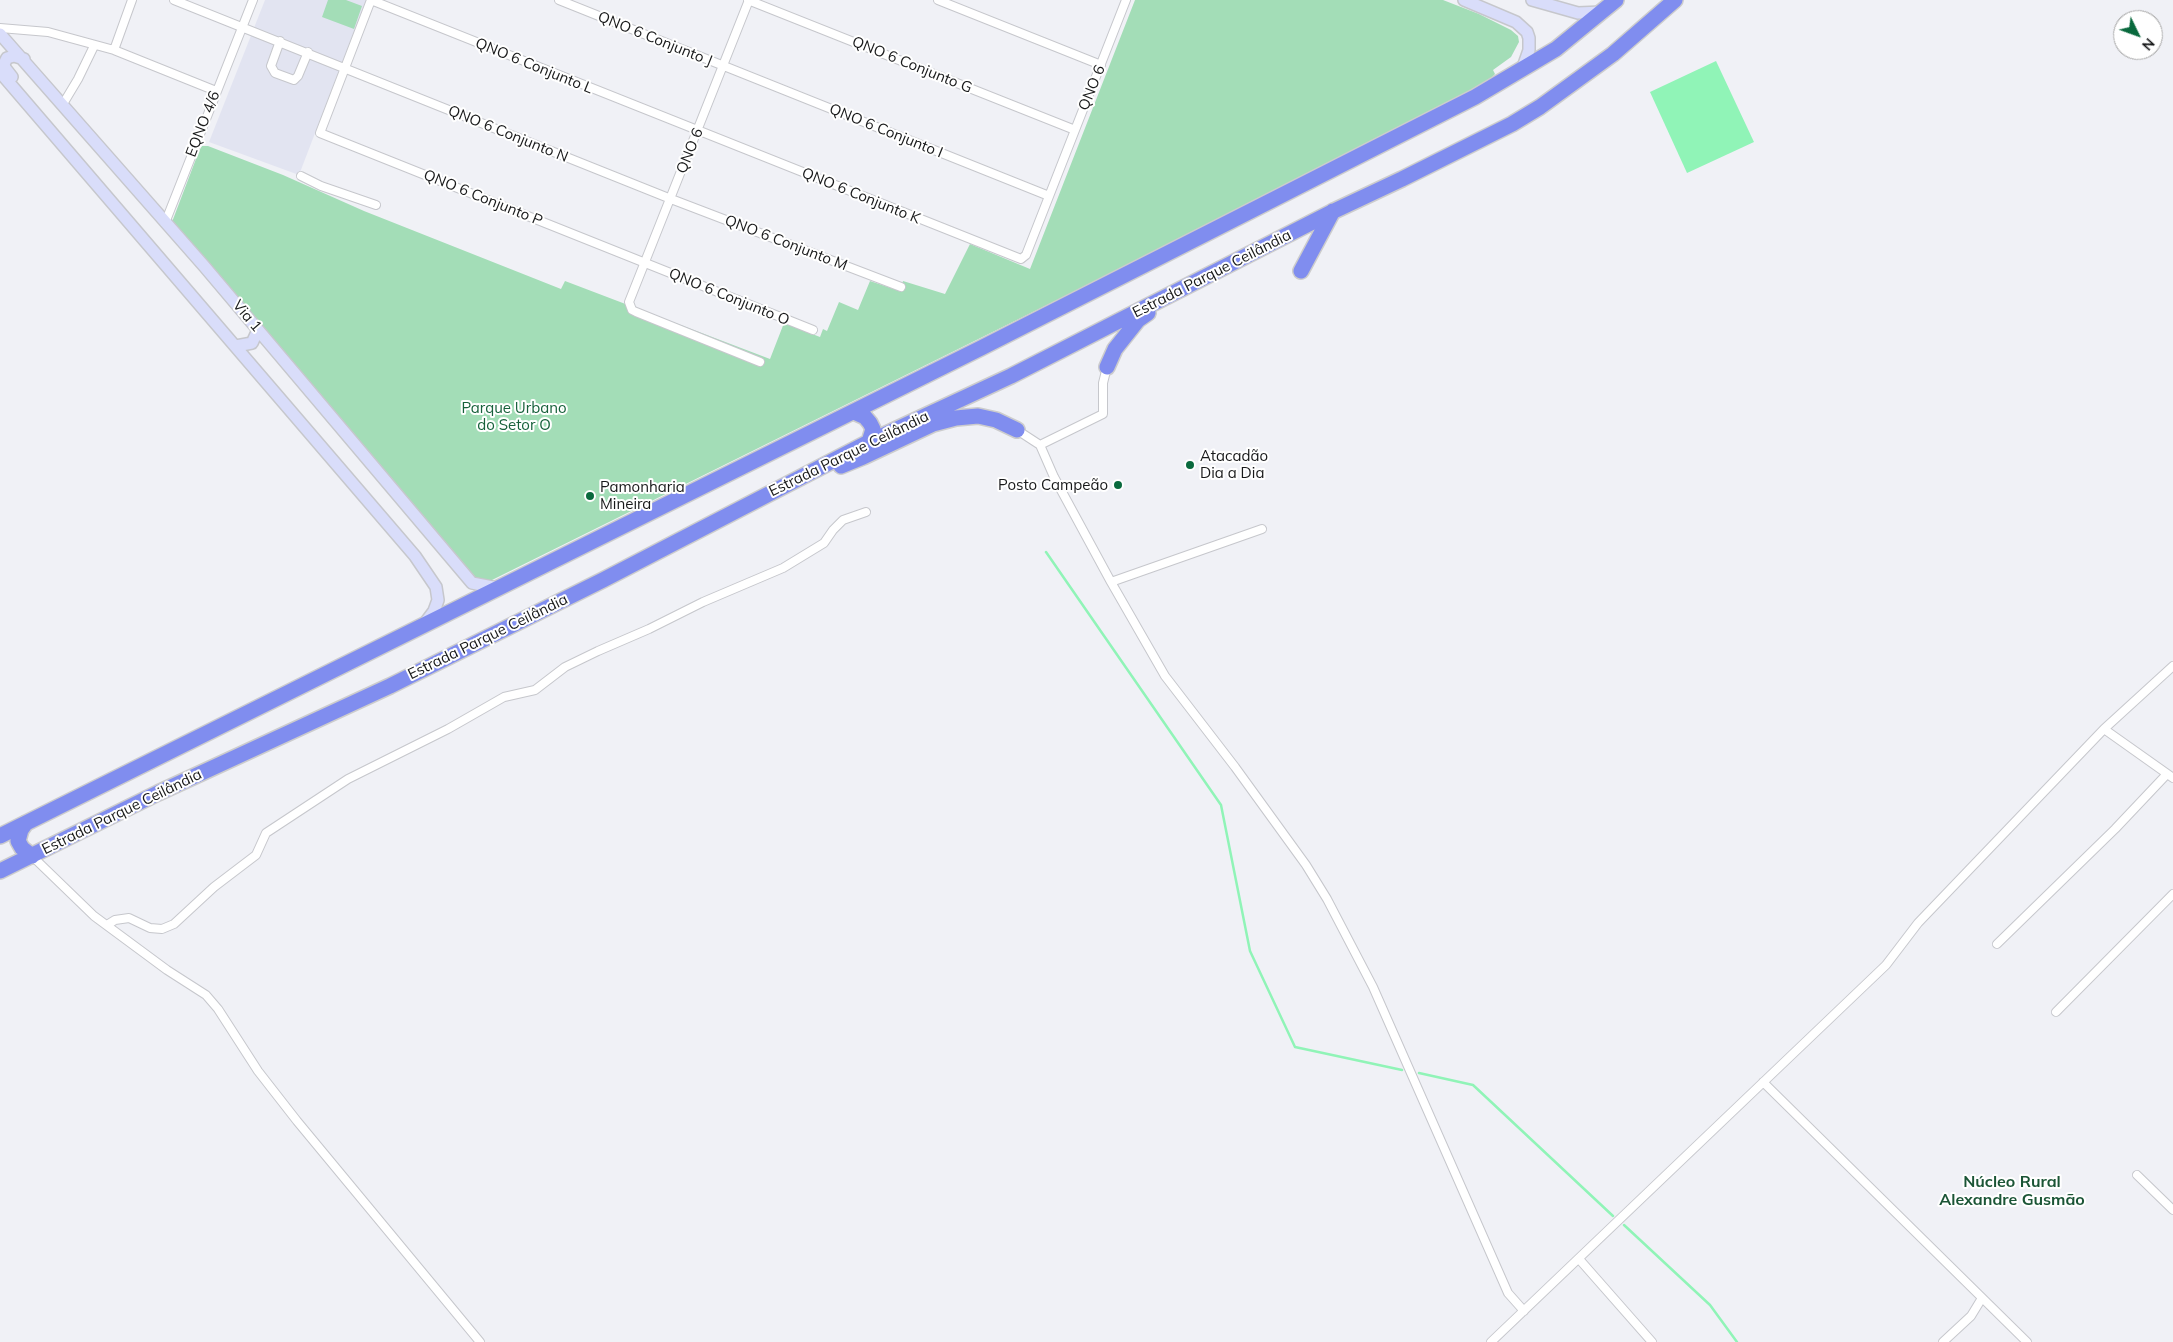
<!DOCTYPE html>
<meta charset="utf-8">
<style>
body{margin:0}
#map{position:relative;width:2173px;height:1342px;overflow:hidden;background:#f0f1f6;font-family:Mulish,sans-serif}
canvas{display:block}
.north{position:absolute;left:2113px;top:10px;width:50px;height:50px;box-sizing:border-box;background:#fff;border:1px solid #a3a3a3;border-radius:50%;rotate:132deg;font-size:14px;font-weight:700;line-height:20px;text-align:center;color:#18191a}
.north::after{content:'';display:block;margin:auto;width:18px;height:22px;background:#09693d;clip-path:polygon(50% 0,100% 100%,50% 72%,0 100%)}
</style>
<div id="map">
<canvas width="2173" height="1342"></canvas>
<div class="north">N</div>
</div>
<script>
const ctx = document.querySelector('canvas').getContext('2d');
ctx.lineJoin = 'round';
function fill(path, color) { ctx.fillStyle = color; ctx.fill(path, 'evenodd'); }
const shape = rows => new Path2D(rows.map(r => 'M' + r).join(''));
function stroke(path, color, width, dash) { ctx.strokeStyle = color; ctx.lineWidth = width; ctx.lineCap = dash ? 'butt' : 'round'; ctx.setLineDash(dash || []); ctx.stroke(path); }
function label(font, color, halo, rows, align = 'center') {
  ctx.font = font + ' Mulish,sans-serif'; ctx.lineWidth = 4; ctx.setLineDash([]); ctx.textBaseline = 'middle'; ctx.strokeStyle = halo; ctx.fillStyle = color; for (const [text, x, y, turn = 0] of rows) {
    ctx.save(); ctx.translate(x, y); ctx.rotate((+turn || 0) * Math.PI / 180); ctx.textAlign = isNaN(turn) ? turn : align; if (halo) ctx.strokeText(text, 0, 0); ctx.fillText(text, 0, 0); ctx.restore();
  }
}
fill(shape([
 [265,0,366,0,299,175,209,142]
]), '#e2e4f1');
fill(shape([
 [328,0,346,0,362,6,354,29,322,17],
 [1135,0,1443,0,1479,14,1511,30,1518,36,1519,42,1511,57,1493,70,1495,74,1485,85,1374,143,490,581,476,580,172,222,199,151,202,146,208,146,283,175,364,211,561,289,565,281,770,359,784,323,820,337,823,329,827,331,839,302,858,310,870,281,900,291,903,281,945,294,970,244,1030,269]
]), '#a3ddb7');
fill(shape([
 [1716,61,1754,142,1687,173,1650,92]
]), '#90f4b7');
stroke(shape([
 [1046,552,1221,805,1250,951,1295,1047,1402,1070],
 [1419,1073,1473,1085,1613,1216],
 [1624,1225,1710,1305,1737,1342]
]), '#90f4b7', 2.5);
const minor = shape([
 [174,0,671,199,901,287],
 [371,0,1021,259,1026,255,1126,0],
 [371,0,320,133,813,330],
 [559,0,1049,196],
 [748,0,1075,130],
 [749,0,629,302,632,310,636,312,760,362],
 [938,0,1101,65],
 [0,28,48,32,114,50,216,91],
 [280,41,271,66,275,73,294,80,298,76,308,52],
 [114,50,132,0],
 [63,104,78,79,94,46],
 [301,176,321,186,376,205],
 [165,223,253,0],
 [1017,430,1040,445,1054,477,1111,582,1165,676,1235,767,1306,865,1327,899,1373,987,1508,1293,1524,1311],
 [1040,445,1103,414,1103,383,1107,367],
 [1111,582,1262,529],
 [2104,729,2173,778],
 [32,856,94,916,167,970,206,995,218,1009,258,1071,297,1121,480,1342],
 [107,925,115,920,129,918,150,928,162,929,174,924,214,887,256,855,266,833,348,779,448,729,504,697,535,690,565,667,598,651,649,629,703,602,783,568,824,543,833,530,843,520,866,512],
 [1997,944,2115,829,2167,774],
 [2056,1012,2173,894],
 [1763,1082,2027,1342],
 [2137,1175,2173,1210],
 [1579,1259,1652,1342],
 [1491,1342,1886,965,1918,923,2104,729,2173,666],
 [1943,1342,1971,1316,1982,1298]
]);
const secondary = shape([
 [1464,0,1516,22,1527,32,1529,38,1529,50,1522,70],
 [1532,0,1578,13,1602,12],
 [0,34,204,266,472,583,498,588],
 [0,72,415,556,436,587,438,600,434,611,425,623],
 [12,77,5,68,4,64,7,58,14,56,24,59],
 [236,346,252,343,258,330]
]);
const motorway = shape([
 [1301,271,1333,211],
 [1107,367,1115,349,1138,320,1148,313],
 [854,412,865,417,870,423,873,429,869,442],
 [841,466,863,457,933,424,956,418,978,416,996,420,1017,430],
 [26,823,21,830,18,841,22,848,32,856],
 [0,836,981,348,1475,97,1556,49,1616,0],
 [0,871,158,793,390,686,603,580,869,442,1011,376,1334,211,1402,179,1512,124,1540,107,1613,54,1675,0]
]);
stroke(minor, '#c6c7cc', 10);
stroke(secondary, '#c6c7cc', 14);
stroke(motorway, '#cccccd', 18);
stroke(minor, '#fff', 8);
stroke(secondary, '#d9ddfa', 11);
stroke(motorway, '#808def', 15);
for (const [x, y, r, color] of [
 [1190,465,5,"#09693d"],
 [1118,485,5,"#09693d"],
 [590,496,5,"#09693d"]
]) { const dot = new Path2D(); dot.arc(x, y, r, 0, 2 * Math.PI); ctx.fillStyle = color; ctx.fill(dot); stroke(dot, '#fff', 2); }
label('15px', '#18191a', '#fff', [
 ["QNO 6 Conjunto J",655,39,22],
 ["QNO 6 Conjunto G",912,65,22],
 ["QNO 6 Conjunto L",534,66,22],
 ["QNO 6",1092,88,-68],
 ["EQNO 4/6",203,124,-69],
 ["QNO 6 Conjunto I",886,131,22],
 ["QNO 6 Conjunto N",508,134,22],
 ["QNO 6",690,151,-68],
 ["QNO 6 Conjunto K",861,196,22],
 ["QNO 6 Conjunto P",483,198,22],
 ["QNO 6 Conjunto M",786,243,21],
 ["Estrada Parque Ceilândia",1212,274,-27],
 ["QNO 6 Conjunto O",729,297,22],
 ["Via 1",247,316,50],
 ["Estrada Parque Ceilândia",849,454,-26],
 ["Estrada Parque Ceilândia",488,637,-26],
 ["Estrada Parque Ceilândia",122,812,-26]
]);
label('15px', '#17613b', '#fff', [
 ["Parque Urbano",514,408],
 ["do Setor O",514,425]
]);
label('15px', '#18191a', '#fff', [
 ["Atacadão",1200,456],
 ["Dia a Dia",1200,473],
 ["Posto Campeão",1108,485,"right"],
 ["Pamonharia",600,487],
 ["Mineira",600,504]
], 'left');
label('bold 16px', '#1b5536', '#fff', [
 ["Núcleo Rural",2012,1182],
 ["Alexandre Gusmão",2012,1200]
]);
</script>
